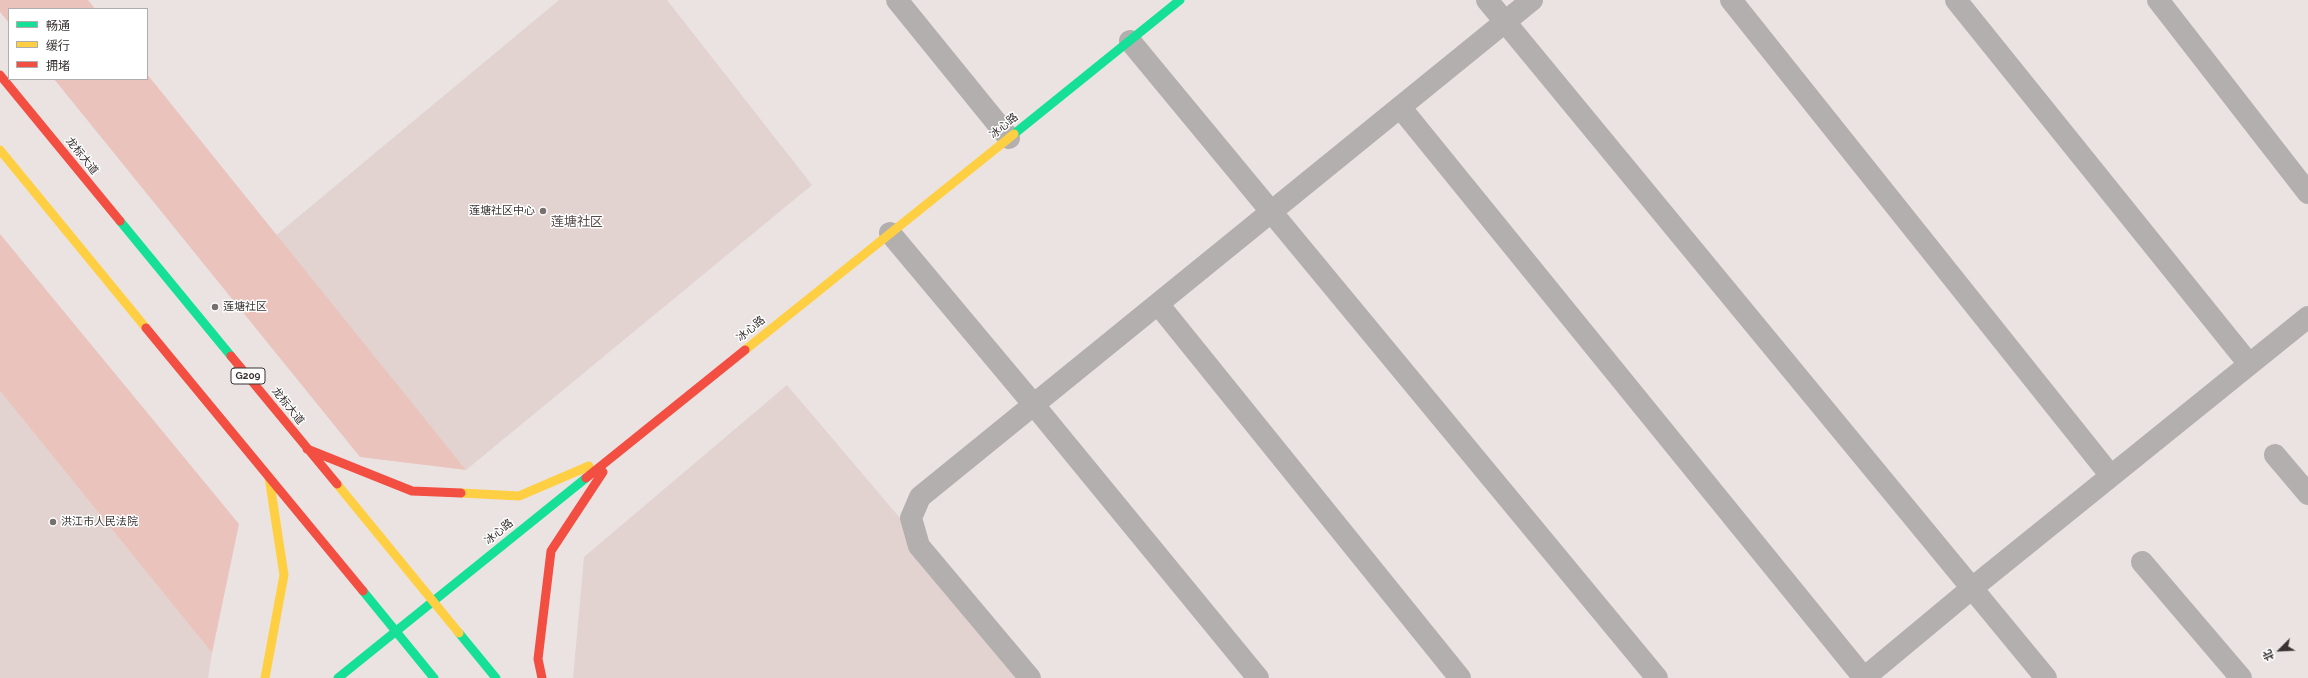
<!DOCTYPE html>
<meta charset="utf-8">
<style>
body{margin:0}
#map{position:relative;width:2308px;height:678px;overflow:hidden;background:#eae3e2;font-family:Raleway,"Noto Sans SC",sans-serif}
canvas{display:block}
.legend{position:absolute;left:8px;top:8px;width:140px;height:72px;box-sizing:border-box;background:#fff;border:1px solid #afadad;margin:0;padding:5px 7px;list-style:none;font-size:12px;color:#383332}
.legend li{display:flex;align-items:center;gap:8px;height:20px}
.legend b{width:20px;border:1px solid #afadad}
.north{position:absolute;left:2260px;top:630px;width:40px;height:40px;-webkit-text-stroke:3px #fff;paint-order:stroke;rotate:246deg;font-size:11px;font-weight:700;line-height:16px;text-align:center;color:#383332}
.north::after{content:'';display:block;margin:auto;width:14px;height:18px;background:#383332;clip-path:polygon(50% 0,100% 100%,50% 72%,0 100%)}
</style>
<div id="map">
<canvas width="2308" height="678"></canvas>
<ul class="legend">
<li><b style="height:5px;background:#16e098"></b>畅通</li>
<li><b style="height:5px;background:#ffcf43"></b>缓行</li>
<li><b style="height:5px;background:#f24e42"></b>拥堵</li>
</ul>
<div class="north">北</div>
</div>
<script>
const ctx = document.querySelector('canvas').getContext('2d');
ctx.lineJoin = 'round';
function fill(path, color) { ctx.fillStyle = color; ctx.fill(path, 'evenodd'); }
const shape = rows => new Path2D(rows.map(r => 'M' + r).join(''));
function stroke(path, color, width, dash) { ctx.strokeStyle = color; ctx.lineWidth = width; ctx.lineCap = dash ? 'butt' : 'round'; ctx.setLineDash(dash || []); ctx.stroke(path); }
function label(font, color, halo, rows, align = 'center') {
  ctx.font = font + ' Raleway,"Noto Sans SC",sans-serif'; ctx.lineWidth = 3; ctx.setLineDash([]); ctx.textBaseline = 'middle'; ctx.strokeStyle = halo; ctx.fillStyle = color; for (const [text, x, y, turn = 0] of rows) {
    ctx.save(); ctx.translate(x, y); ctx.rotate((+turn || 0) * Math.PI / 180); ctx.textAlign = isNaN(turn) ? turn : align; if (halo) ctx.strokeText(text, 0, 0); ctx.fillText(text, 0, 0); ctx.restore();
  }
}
fill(shape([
 [559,0,667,0,812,185,466,470,274,237],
 [787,385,1035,677,1033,678,573,678,584,557],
 [0,391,212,653,208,678,0,678]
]), '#e2d3d0');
fill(shape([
 [0,0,88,0,95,9,9,9,9,23,0,12],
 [147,74,466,470,360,457,54,79,147,79],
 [0,234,239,524,212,653,0,391]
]), '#eac3bd');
stroke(shape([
 [897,0,1009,138],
 [1487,0,2046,678],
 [1731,0,2111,476],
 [1956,0,2249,364],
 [2158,0,2308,193],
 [1130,41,1657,678],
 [1400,107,1864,678],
 [890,233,1034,405,1258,678],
 [1158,304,1460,678],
 [2275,455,2308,494],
 [2142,562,2241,678],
 [1030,678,919,546,911,518,920,497,1532,0],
 [1864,678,1971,589,2308,317]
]), '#b2afae', 22);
stroke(shape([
 [1014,134,1180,0],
 [120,221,231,356],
 [363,591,434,678],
 [459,633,496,678],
 [338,678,586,478]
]), '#16e098', 9);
stroke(shape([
 [0,150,146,328],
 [745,350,1014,134],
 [337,484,459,633],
 [461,493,519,496,589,466],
 [265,678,284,575,269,477]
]), '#ffcf43', 9);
stroke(shape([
 [0,75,120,221],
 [146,328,363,591],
 [231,356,337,484],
 [307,449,412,491,461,493],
 [586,478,745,350],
 [542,678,538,659,551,551,603,472]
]), '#f24e42', 9);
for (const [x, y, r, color] of [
 [543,211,4,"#767170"],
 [215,307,4,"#767170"],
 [53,522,4,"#767170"]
]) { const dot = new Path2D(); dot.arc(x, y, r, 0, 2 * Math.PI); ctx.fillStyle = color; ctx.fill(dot); stroke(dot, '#fff', 1.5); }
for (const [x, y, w] of [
 [248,376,34]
]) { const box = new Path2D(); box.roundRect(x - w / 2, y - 8, w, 16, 3); ctx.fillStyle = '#fff'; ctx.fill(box); stroke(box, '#383332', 1); }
label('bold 10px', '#383332', null, [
 ["G209",248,376]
]);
label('11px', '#383332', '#fff', [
 ["冰心路",1004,126,-39],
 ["龙标大道",82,156,51],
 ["冰心路",751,329,-39],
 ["龙标大道",288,406,51],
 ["冰心路",499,532,-39]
]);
label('11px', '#383332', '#fff', [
 ["莲塘社区中心",535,211,"right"],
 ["莲塘社区",223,307],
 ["洪江市人民法院",61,522]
], 'left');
label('13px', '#564b49', '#fff', [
 ["莲塘社区",577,222]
]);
</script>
